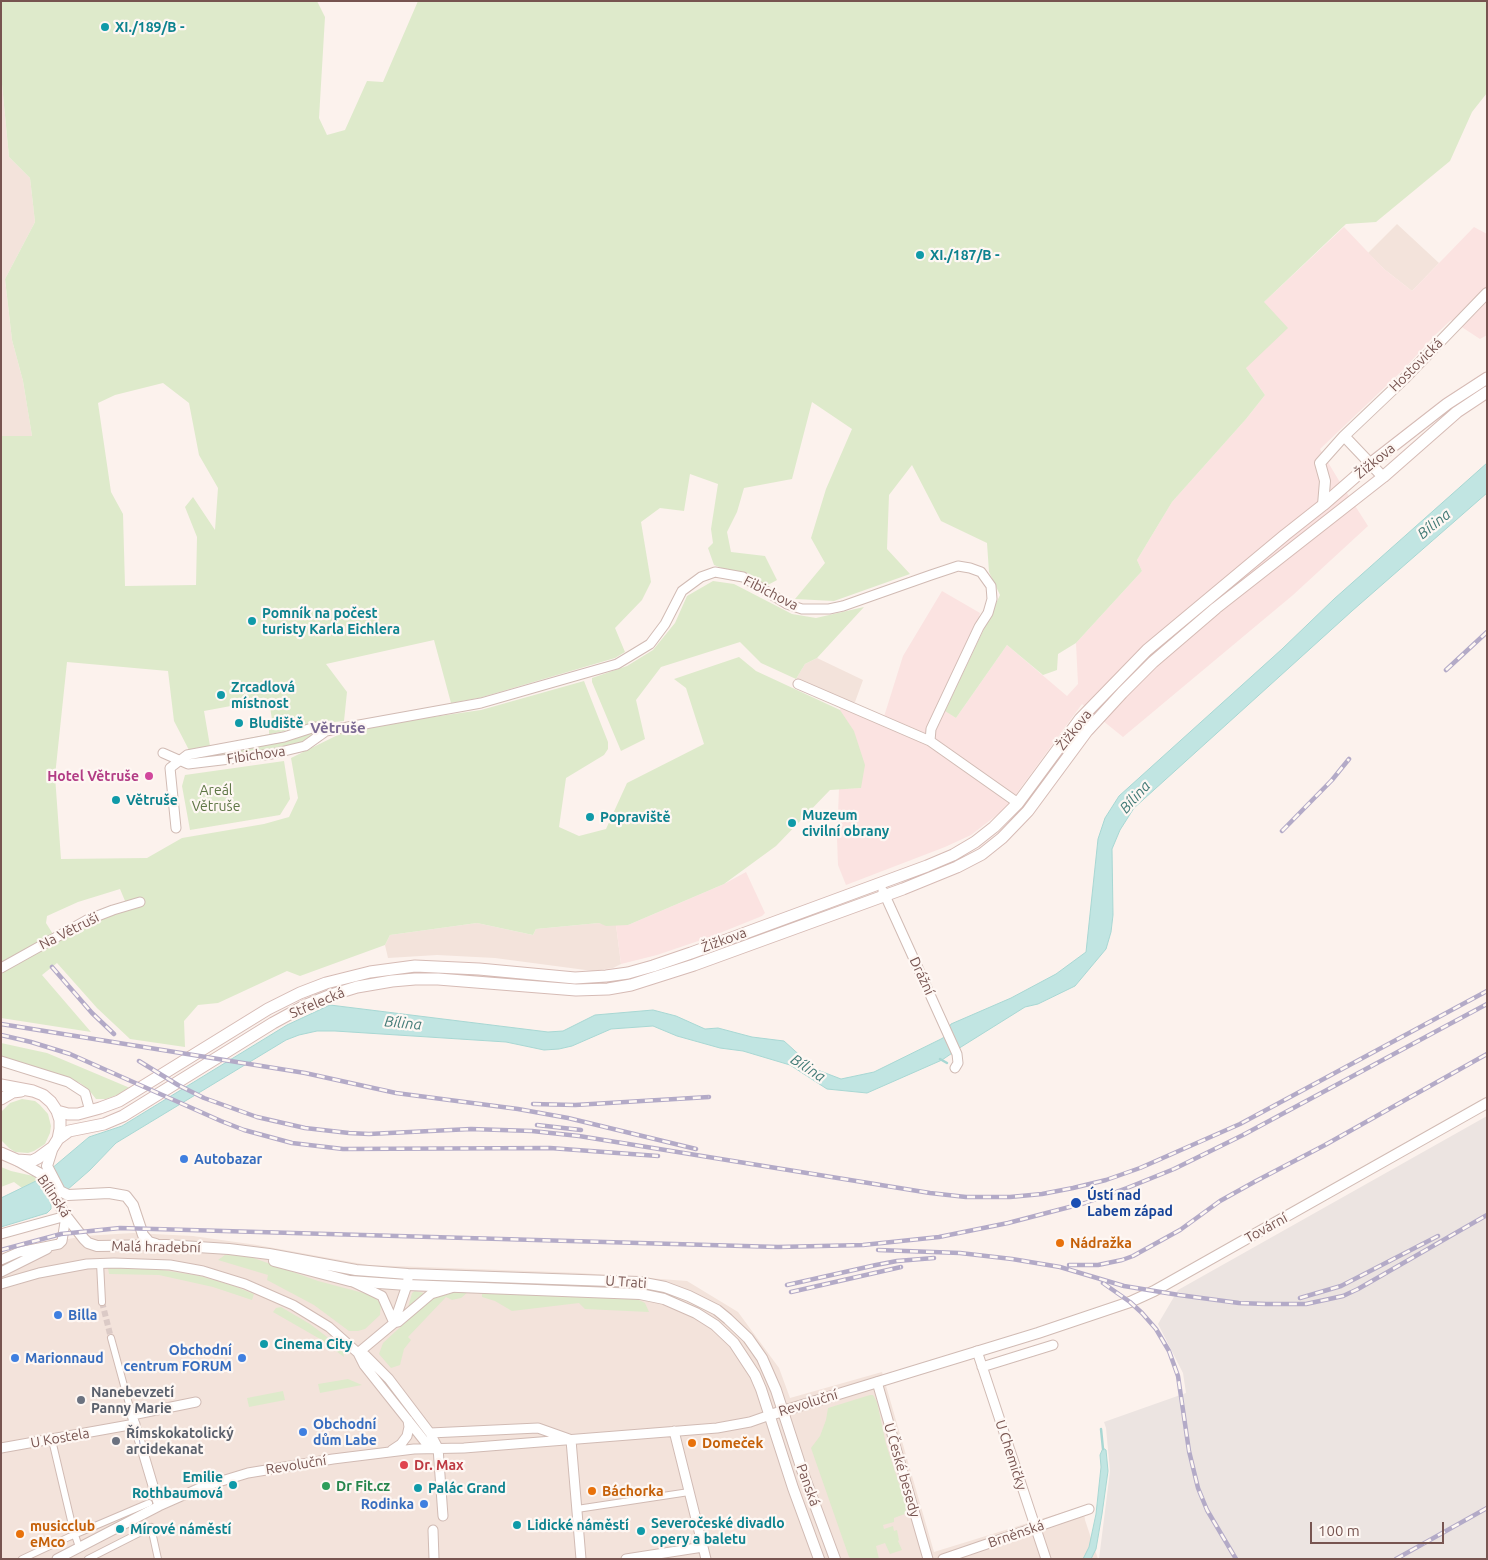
<!DOCTYPE html>
<meta charset="utf-8">
<style>
body{margin:0}
#map{position:relative;width:1488px;height:1560px;overflow:hidden;background:#fcf2ed;font-family:Ubuntu,sans-serif}
canvas{display:block}
.frame{position:absolute;inset:0;border:2px solid #775450;pointer-events:none}
.scale{position:absolute;left:1310px;top:1522px;width:134px;height:22px;box-sizing:border-box;border:2px solid #775450;border-top:0;padding-left:6px;font-size:15px;line-height:18px;white-space:nowrap;color:#775450;-webkit-text-stroke:4px #fef7f3;paint-order:stroke}
</style>
<div id="map">
<canvas width="1488" height="1560"></canvas>
<div class="frame"></div>
<div class="scale">100 m</div>
</div>
<script>
const ctx = document.querySelector('canvas').getContext('2d');
ctx.lineJoin = 'round';
function fill(path, color) { ctx.fillStyle = color; ctx.fill(path, 'evenodd'); }
const shape = rows => new Path2D(rows.map(r => 'M' + r).join(''));
function stroke(path, color, width, dash) { ctx.strokeStyle = color; ctx.lineWidth = width; ctx.lineCap = dash ? 'butt' : 'round'; ctx.setLineDash(dash || []); ctx.stroke(path); }
function label(font, color, halo, rows, align = 'center') {
  ctx.font = font + ' Ubuntu,sans-serif'; ctx.lineWidth = 4.5; ctx.setLineDash([]); ctx.textBaseline = 'middle'; ctx.strokeStyle = halo; ctx.fillStyle = color; for (const [text, x, y, turn = 0] of rows) {
    ctx.save(); ctx.translate(x, y); ctx.rotate((+turn || 0) * Math.PI / 180); ctx.textAlign = isNaN(turn) ? turn : align; if (halo) ctx.strokeText(text, 0, 0); ctx.fillText(text, 0, 0); ctx.restore();
  }
}
fill(shape([
 [1,74,9,157,30,178,35,222,5,279,12,340,23,381,32,436,1,436],
 [1397,224,1439,263,1412,291,1384,269,1368,253],
 [817,658,863,680,855,702,850,702,796,679,805,664],
 [477,923,533,935,536,929,599,923,606,925,616,925,621,964,613,968,593,971,495,958,437,955,388,958,385,945,390,935],
 [133,1233,193,1236,257,1245,368,1265,581,1273,687,1281,738,1312,779,1368,790,1398,882,1372,934,1552,1083,1506,1085,1520,1098,1559,1,1559,1,1255,42,1244,84,1236]
]), '#f3e3db');
fill(shape([
 [1344,227,1384,269,1412,291,1474,227,1487,234,1487,335,1480,339,1451,320,1433,337,1405,368,1320,449,1338,479,1368,526,1293,595,1123,737,1082,704,1006,808,971,835,945,847,846,885,838,865,837,838,839,789,861,788,840,710,841,706,882,723,903,656,942,591,980,613,978,621,937,705,956,718,1007,645,1067,696,1078,684,1076,643,1142,571,1137,560,1172,502,1246,419,1265,395,1246,368,1264,302],
 [746,872,765,913,762,916,710,937,657,955,621,964,616,925,628,925,724,884]
]), '#fbe3e1');
fill(shape([
 [1487,1116,1487,1559,1099,1559,1110,1471,1106,1428,1104,1422,1186,1393,1183,1373,1158,1324,1178,1290]
]), '#ece4e1');
fill(shape([
 [1,1,317,1,325,17,319,118,327,135,345,130,367,81,383,82,418,1,1487,1,1487,93,1472,112,1450,161,1376,222,1346,224,1264,302,1288,328,1246,368,1265,395,1246,419,1172,502,1137,560,1142,571,1076,643,1058,654,1057,670,1043,675,1007,645,956,718,945,711,1000,595,989,572,987,543,941,521,912,465,889,495,887,549,910,574,834,601,795,599,825,563,811,538,826,489,852,429,812,402,792,479,744,488,737,512,727,532,731,552,765,556,777,580,766,586,745,573,724,569,714,565,708,548,713,543,711,529,718,484,690,474,684,511,660,508,641,522,651,582,642,600,615,628,625,652,615,658,479,698,451,703,434,640,326,664,347,692,344,721,316,724,190,752,174,721,168,671,67,662,55,776,61,859,147,858,182,838,264,824,289,817,298,798,291,758,350,729,481,710,584,681,608,742,608,749,604,755,566,778,559,827,579,836,606,829,627,783,704,744,686,688,674,679,739,657,756,671,840,710,854,731,865,765,861,788,830,790,776,846,724,884,628,925,606,926,599,923,536,929,533,935,477,923,390,935,385,945,300,976,287,971,218,1003,198,1005,184,1021,185,1047,130,1039,97,1008,57,963,42,975,91,1032,1,1018,1,436,32,436,23,381,12,340,5,279,35,222,30,178,9,157,1,74],
 [163,383,189,403,199,455,218,488,215,530,193,497,185,507,197,537,196,585,125,586,123,514,111,492,98,403,115,395],
 [263,700,265,708,270,707,273,726,269,728,269,734,210,746,204,711],
 [120,889,128,908,56,939,46,923,47,916,78,902],
 [713,581,734,584,792,614,816,618,864,607,817,658,805,664,796,679,761,663,740,642,661,667,636,700,645,739,621,751,592,682,592,678,627,666,653,650,675,623,687,596],
 [312,731,316,732,315,734,301,744,286,748,189,761,188,758],
 [284,761,290,799,280,815,190,830,182,786,185,775],
 [1,1043,47,1053,130,1088,120,1094,106,1099,96,1099,88,1089,80,1083,1,1056],
 [22,1099,35,1101,40,1105,48,1114,51,1126,50,1133,45,1144,34,1151,28,1153,15,1152,9,1148,1,1140,1,1112,10,1103],
 [1,1167,11,1171,33,1176,38,1180,22,1188,14,1182,1,1187],
 [225,1255,248,1256,318,1281,371,1295,381,1303,380,1315,365,1329,358,1331,349,1331,314,1305,267,1280,268,1275,218,1260],
 [108,1268,156,1269,200,1276,234,1286,254,1294,252,1300,213,1287,159,1275,109,1274],
 [415,1291,424,1293,408,1308,412,1293],
 [449,1292,468,1292,461,1298,452,1300,446,1297,408,1337,411,1340,404,1349,400,1365,391,1368,379,1354,383,1343,434,1296],
 [482,1293,637,1299,645,1303,649,1312,585,1309,579,1303,512,1311,495,1301,482,1297],
 [281,1307,310,1324,331,1340,343,1350,344,1357,320,1339,273,1312,276,1308],
 [348,1379,362,1385,320,1393,318,1384],
 [283,1391,285,1400,249,1407,247,1398],
 [870,1395,873,1395,877,1402,886,1444,899,1484,902,1485,910,1512,894,1518,894,1522,883,1525,884,1529,893,1526,894,1531,897,1530,899,1540,898,1541,902,1550,890,1554,885,1543,876,1546,879,1559,852,1559,849,1557,811,1448,820,1436,826,1420,828,1408]
]), '#deeacb');
const water = shape([
 [1487,463,1487,493,1352,611,1134,808,1120,830,1112,849,1113,915,1111,932,1106,949,1075,986,1038,1004,1025,1007,961,1047,942,1060,867,1093,827,1089,790,1065,743,1051,720,1048,677,1036,653,1026,611,1029,572,1046,559,1049,544,1050,506,1042,335,1031,317,1031,299,1035,286,1040,116,1143,90,1170,51,1204,51,1209,47,1213,1,1227,1,1198,38,1180,89,1137,122,1126,287,1025,330,1005,548,1032,563,1031,595,1015,653,1010,676,1016,705,1029,718,1028,752,1037,784,1041,815,1069,841,1079,874,1072,943,1038,951,1024,1011,998,1056,974,1086,952,1098,839,1105,818,1119,796,1282,649,1334,599,1487,463],
 [1103,1448,1106,1450,1108,1471,1102,1514,1096,1549,1091,1559,1083,1559,1089,1547,1096,1514,1101,1467,1100,1455,1103,1448]
]);
fill(water, '#c1e5e2');
stroke(water, '#a8d7d3', 1);
stroke(shape([
 [940,1059,947,1063],
 [1101,1429,1103,1449]
]), '#a8d7d3', 2.5);
stroke(shape([
 [102,1302,111,1338]
]), '#dbcac6', 6, [6, 3]);
const pedestrian = shape([
 [100,1263,102,1302],
 [111,1338,132,1415],
 [52,1440,73,1529,79,1547],
 [577,1509,689,1492],
 [22,1559,69,1537,149,1503],
 [88,1559,151,1527,158,1559]
]);
const minor = shape([
 [798,684,930,741],
 [163,753,188,764,272,754,305,746,326,731,481,703,617,664,650,644,665,624,682,591,701,577,715,572,743,577,787,604,802,609,829,609,843,606,931,575,958,566,970,568,981,572,991,586,992,599,988,613,979,627,931,729,930,741,1018,803],
 [176,828,170,768,187,755,284,737,315,727,326,731],
 [883,891,957,1054,958,1063,955,1068],
 [1,968,87,920,113,910,140,902],
 [1,1061,68,1082,85,1093,90,1111],
 [1,1234,66,1216,62,1241,59,1244,19,1252,1,1260],
 [1,1272,47,1249],
 [353,1282,382,1296,394,1323],
 [1,1284,39,1273,87,1264,114,1263,170,1265,203,1271,245,1284,293,1305,329,1327,358,1353,365,1355,389,1379,430,1433,438,1448,443,1516],
 [394,1323,407,1285,408,1279],
 [977,1351,1046,1559],
 [358,1353,364,1365,430,1448],
 [358,1353,394,1323,398,1322,431,1294,451,1288],
 [982,1367,1053,1345],
 [877,1382,928,1559],
 [674,1431,706,1559],
 [430,1433,538,1428,569,1439],
 [571,1440,581,1559],
 [1,1448,135,1424],
 [392,1450,401,1444,407,1436,409,1427,408,1420],
 [159,1506,132,1415,196,1402],
 [433,1530,434,1559],
 [57,1559,159,1506,202,1487,248,1473,333,1459,414,1449,464,1448,717,1428,750,1422,770,1415],
 [626,1559,703,1547],
 [943,1559,1089,1509]
]);
const tertiary = shape([
 [1344,436,1383,477],
 [1323,505,1325,481,1320,463,1344,436,1404,379,1487,293],
 [53,1147,47,1166,60,1191,68,1195,109,1193,126,1196,133,1205,143,1235,149,1242,156,1244],
 [18,1161,41,1174,66,1216,84,1239,88,1243,97,1246,166,1245,229,1249,269,1254,356,1270,408,1274,639,1282,665,1287,689,1296,717,1310,728,1319,748,1338,762,1358,776,1390,802,1470,835,1559],
 [274,1261,350,1281,407,1285,640,1294,664,1299,696,1313,715,1325,734,1343,755,1375,761,1389,793,1488,819,1559],
 [770,1415,1038,1333,1130,1302,1154,1291,1487,1103]
]);
const secondary = shape([
 [1,1085,33,1091,43,1095,51,1102,57,1111,60,1120,60,1129,58,1139,53,1147,38,1158,32,1161,17,1160,1,1153],
 [1,1099,13,1092,21,1091],
 [57,1111,68,1114,78,1114,100,1108,119,1101,268,1009,300,993,326,983,370,972,415,966,479,969,575,978,606,976,628,973,653,966,691,953,927,866,953,855,975,842,994,827,1018,803,1080,719,1147,650,1285,535,1323,505,1370,464,1447,404,1487,378],
 [58,1139,69,1131,104,1124,123,1116,273,1023,306,1005,331,995,357,987,392,981,415,979,438,979,576,990,608,989,631,985,694,965,903,889,957,867,982,854,1002,838,1028,811,1087,731,1122,693,1153,662,1216,608,1383,477,1457,412,1487,392]
]);
stroke(pedestrian, '#d1bbb4', 8);
stroke(minor, '#d1bbb4', 11);
stroke(tertiary, '#d1bbb4', 12);
stroke(secondary, '#d6bbb5', 13);
stroke(pedestrian, '#fff', 6);
stroke(minor, '#fff', 9);
stroke(tertiary, '#fff', 10);
stroke(secondary, '#fff', 11);
stroke(shape([
 [139,1437,140,1444]
]), '#b3aac7', 1);
const rail = shape([
 [1446,670,1487,632],
 [1282,831,1332,780,1349,759],
 [52,967,92,1013,114,1034],
 [1,1024,305,1073,396,1093,518,1109,568,1118,696,1149],
 [1,1035,31,1042,70,1054,221,1121,244,1130,292,1143,343,1149,550,1148,658,1156],
 [139,1061,178,1085,204,1098,257,1117,305,1128,349,1133,369,1134,471,1129,532,1131,579,1136,930,1193,966,1197,1010,1197,1042,1194,1073,1188,1106,1180,1140,1168,1240,1124,1487,991],
 [533,1104,575,1105,709,1097],
 [537,1125,581,1130],
 [1,1250,61,1234,120,1228,778,1247,863,1245,939,1237,1008,1223,1085,1203,1127,1188,1174,1169,1243,1135,1487,1004],
 [878,1250,960,1253,1012,1259,1060,1267,1124,1286,1179,1295,1239,1303,1266,1304,1306,1304,1343,1296,1358,1289,1487,1215],
 [1069,1265,1098,1265,1122,1260,1133,1256,1180,1230,1220,1201,1256,1181,1325,1145,1487,1054],
 [1103,1283,1130,1302,1142,1313,1156,1329,1169,1351,1178,1376,1189,1451,1198,1488,1207,1510,1236,1559],
 [787,1285,876,1265,897,1261,934,1258],
 [791,1292,901,1267],
 [1300,1298,1341,1286,1438,1236],
 [1396,1559,1487,1508]
]);
stroke(rail, '#b3aac7', 4.5);
stroke(rail, '#fef7f3', 2.5, [8]);
for (const [x, y, r, color] of [
 [105,27,5,"#0f9aa8"],
 [920,255,5,"#0f9aa8"],
 [252,621,5,"#0f9aa8"],
 [221,695,5,"#0f9aa8"],
 [239,723,5,"#0f9aa8"],
 [149,776,5,"#d1479c"],
 [116,800,5,"#0f9aa8"],
 [590,817,5,"#0f9aa8"],
 [792,823,5,"#0f9aa8"],
 [184,1159,5,"#3f7fe0"],
 [1076,1203,6,"#1a4fb4"],
 [1060,1243,5,"#e8710a"],
 [58,1315,5,"#3f7fe0"],
 [264,1344,5,"#0f9aa8"],
 [15,1358,5,"#3f7fe0"],
 [242,1358,5,"#3f7fe0"],
 [81,1400,5,"#6b7280"],
 [303,1432,5,"#3f7fe0"],
 [116,1441,5,"#6b7280"],
 [692,1443,5,"#e8710a"],
 [404,1465,5,"#e0444e"],
 [233,1485,5,"#0f9aa8"],
 [326,1486,5,"#2e9e5b"],
 [418,1488,5,"#0f9aa8"],
 [592,1491,5,"#e8710a"],
 [424,1504,5,"#3f7fe0"],
 [517,1525,5,"#0f9aa8"],
 [120,1529,5,"#0f9aa8"],
 [641,1531,5,"#0f9aa8"],
 [20,1534,5,"#e8710a"]
]) { const dot = new Path2D(); dot.arc(x, y, r, 0, 2 * Math.PI); ctx.fillStyle = color; ctx.fill(dot); stroke(dot, '#fef7f3', 2); }
label('bold 14px', '#0d838f', '#fef7f3', [
 ["XI./189/B -",115,27],
 ["XI./187/B -",930,255],
 ["Pomník na počest",262,613],
 ["turisty Karla Eichlera",262,629],
 ["Zrcadlová",231,687],
 ["místnost",231,703],
 ["Bludiště",249,723],
 ["Větruše",126,800],
 ["Muzeum",802,815],
 ["civilní obrany",802,831],
 ["Popraviště",600,817],
 ["Cinema City",274,1344],
 ["Emilie",223,1477,"right"],
 ["Rothbaumová",223,1493,"right"],
 ["Palác Grand",428,1488],
 ["Severočeské divadlo",651,1523],
 ["opery a baletu",651,1539],
 ["Lidické náměstí",527,1525],
 ["Mírové náměstí",130,1529]
], 'left');
label('14px', '#775450', '#fef7f3', [
 ["Hostovická",1416,365,-45],
 ["Žižkova",1375,461,-39],
 ["Fibichova",771,593,27],
 ["Žižkova",1074,730,-52],
 ["Fibichova",256,755,-8],
 ["Na Větruši",69,931,-27],
 ["Žižkova",724,940,-20],
 ["Drážní",922,976,65],
 ["Střelecká",317,1003,-23],
 ["Bílinská",54,1196,56],
 ["Tovární",1266,1228,-29],
 ["Malá hradební",156,1247,1],
 ["U Trati",626,1282,4],
 ["Revoluční",808,1403,-17],
 ["U Kostela",60,1438,-10],
 ["U Chemičky",1011,1455,72],
 ["Revoluční",296,1465,-9],
 ["U České besedy",902,1470,74],
 ["Panská",808,1485,70],
 ["Brněnská",1016,1534,-19]
]);
label('bold 14px', '#b23c85', '#fef7f3', [
 ["Hotel Větruše",139,776]
], 'right');
label('14px', '#5e7645', '#fef7f3', [
 ["Areál",216,790],
 ["Větruše",216,806]
]);
label('bold 14px', '#366cbe', '#fef7f3', [
 ["Autobazar",194,1159],
 ["Billa",68,1315],
 ["Obchodní",232,1350,"right"],
 ["centrum FORUM",232,1366,"right"],
 ["Marionnaud",25,1358],
 ["Obchodní",313,1424],
 ["dům Labe",313,1440],
 ["Rodinka",414,1504,"right"]
], 'left');
label('bold 14px', '#164399', '#fef7f3', [
 ["Ústí nad",1087,1195],
 ["Labem západ",1087,1211]
], 'left');
label('bold 14px', '#c56008', '#fef7f3', [
 ["Nádražka",1070,1243],
 ["Domeček",702,1443],
 ["Báchorka",602,1491],
 ["musicclub",30,1526],
 ["eMco",30,1542]
], 'left');
label('bold 14px', '#5b616d', '#fef7f3', [
 ["Nanebevzetí",91,1392],
 ["Panny Marie",91,1408],
 ["Římskokatolický",126,1433],
 ["arcidekanat",126,1449]
], 'left');
label('bold 14px', '#be3a42', '#fef7f3', [
 ["Dr. Max",414,1465]
], 'left');
label('bold 14px', '#27864d', '#fef7f3', [
 ["Dr Fit.cz",336,1486]
], 'left');
label('italic 15px', '#437b77', '#fef7f3', [
 ["Bílina",1434,524,-39],
 ["Bílina",1135,797,-48],
 ["Bílina",403,1023,5],
 ["Bílina",808,1068,33]
]);
label('bold 15px', '#7a6892', '#fef7f3', [
 ["Větruše",338,728]
]);
</script>
